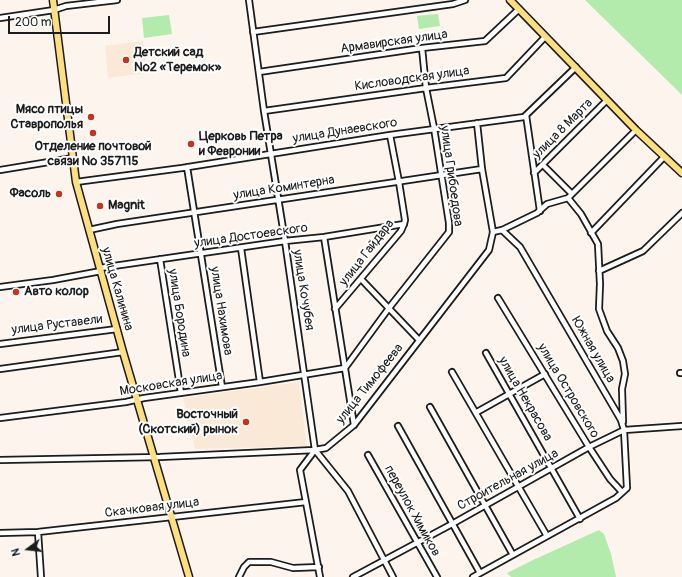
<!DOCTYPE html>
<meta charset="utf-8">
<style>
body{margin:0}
#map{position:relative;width:682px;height:577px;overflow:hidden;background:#fdf5ed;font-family:Pangolin,sans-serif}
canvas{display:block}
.north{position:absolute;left:8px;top:529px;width:40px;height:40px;-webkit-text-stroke:3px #fff;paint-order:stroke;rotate:255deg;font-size:11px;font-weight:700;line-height:16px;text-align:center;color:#1c1c1c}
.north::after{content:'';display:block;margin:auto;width:14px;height:18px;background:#1c1c1c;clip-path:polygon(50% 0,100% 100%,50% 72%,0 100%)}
.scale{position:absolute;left:8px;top:16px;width:102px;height:18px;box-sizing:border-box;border:2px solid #1c1c1c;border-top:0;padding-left:5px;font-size:12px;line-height:14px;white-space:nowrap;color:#1c1c1c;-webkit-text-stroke:3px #fff;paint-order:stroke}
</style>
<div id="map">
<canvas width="682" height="577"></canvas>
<div class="north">N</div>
<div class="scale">200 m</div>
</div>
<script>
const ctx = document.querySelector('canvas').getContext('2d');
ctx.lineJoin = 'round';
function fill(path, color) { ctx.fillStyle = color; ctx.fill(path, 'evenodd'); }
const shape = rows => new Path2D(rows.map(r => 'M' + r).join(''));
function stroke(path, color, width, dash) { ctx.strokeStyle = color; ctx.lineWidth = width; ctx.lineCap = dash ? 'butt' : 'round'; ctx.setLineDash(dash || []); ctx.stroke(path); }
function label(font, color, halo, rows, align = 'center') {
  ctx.font = font + ' Pangolin,sans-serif'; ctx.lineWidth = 4; ctx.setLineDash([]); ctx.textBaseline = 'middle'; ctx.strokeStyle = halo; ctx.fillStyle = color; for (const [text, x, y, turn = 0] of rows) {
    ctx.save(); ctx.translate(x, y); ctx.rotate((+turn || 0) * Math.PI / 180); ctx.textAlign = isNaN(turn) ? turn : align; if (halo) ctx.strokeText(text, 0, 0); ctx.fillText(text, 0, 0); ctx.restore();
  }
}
fill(shape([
 [143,41,147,73,108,78,105,46],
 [299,382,307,446,195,449,183,398]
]), '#fae9d7');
fill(shape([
 [585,0,682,0,682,95],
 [438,14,440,26,419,29,417,16],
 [169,15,172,34,144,38,142,18],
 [599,530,604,534,611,554,616,577,511,577,507,573,533,560]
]), '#b3ebad');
const minor = shape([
 [249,0,264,111,285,241,315,450,300,470,320,577],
 [0,18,54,10,66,6,117,0],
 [253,32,453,4,465,0],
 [259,72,422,48,485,41,519,9],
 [264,111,426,88,506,78,545,37],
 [526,115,540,211],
 [543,165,572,194],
 [187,167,222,387],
 [0,170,73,158],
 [534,173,607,100],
 [76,182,182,168,390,135,524,117,576,67],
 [568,198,581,214,598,244,600,284,599,309,607,331,618,348,623,361,625,374,622,389,623,422],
 [89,230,117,224,482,169],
 [493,232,502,230,537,213,547,204,568,198,636,130],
 [591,233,664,157],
 [324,237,354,425],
 [241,248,260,382],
 [160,259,181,393],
 [100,268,285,241,324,237,404,224],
 [599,271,643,251,682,213],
 [361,279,419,340],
 [0,287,53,280,101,271],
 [498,298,589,447,610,479,622,492],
 [335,309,401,231,404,224,405,220,399,182,390,135],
 [0,344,117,329],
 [486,353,580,519],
 [0,369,123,352],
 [452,372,547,536],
 [680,373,682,373],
 [430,407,513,555],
 [477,412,545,374],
 [0,418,126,402,144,398,260,382,345,368,389,308,449,232,449,223,434,128,426,88,422,48],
 [398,426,480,573],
 [315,450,348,491,393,577],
 [368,455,437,577],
 [0,460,160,457,315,450,326,448,354,425,489,250,493,232,482,169,477,123],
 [38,532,41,577],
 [0,533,38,532,306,502],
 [239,577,244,567,249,562,271,562,293,568,319,567],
 [353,577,452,524,589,447,624,430,682,426],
 [473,577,616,498,627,488,624,430,621,420,520,247,502,230]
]);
const major = shape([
 [53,0,76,182,123,352,189,577],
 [510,0,636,130,682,173]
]);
stroke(minor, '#1c1c1c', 8);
stroke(major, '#1c1c1c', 9);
stroke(minor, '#fff', 4.5);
stroke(major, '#fedf80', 6);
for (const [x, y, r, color] of [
 [126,60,4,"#c8321e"],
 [91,117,4,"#c8321e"],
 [93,133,4,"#c8321e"],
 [191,144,4,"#c8321e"],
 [59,194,4,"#c8321e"],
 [100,206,4,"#c8321e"],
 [16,292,4,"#c8321e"],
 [246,422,4,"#c8321e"]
]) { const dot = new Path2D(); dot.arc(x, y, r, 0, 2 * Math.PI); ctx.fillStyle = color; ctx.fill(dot); stroke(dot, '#fff', 1.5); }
label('13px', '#1c1c1c', '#fff', [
 ["Армавирская улица",394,42,-8],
 ["Кисловодская улица",412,79,-8],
 ["улица 8 Марта",563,129,-45],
 ["улица Дунаевского",345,131,-9],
 ["улица Грибоедова",451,176,82],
 ["улица Коминтерна",284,188,-9],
 ["улица Достоевского",251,236,-8],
 ["улица Гайдара",367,253,-52],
 ["улица Калинина",117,289,74],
 ["улица Кочубея",303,290,81],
 ["улица Нахимова",221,311,81],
 ["улица Бородина",179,313,81],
 ["улица Руставели",57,325,-7],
 ["Южная улица",593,350,60],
 ["Московская улица",171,384,-9],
 ["улица Тимофеева",370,384,-51],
 ["улица Островского",568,391,59],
 ["улица Некрасова",525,399,60],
 ["Строительная улица",508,480,-29],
 ["Скачковая улица",152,508,-7],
 ["переулок Химиков",412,511,61]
]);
label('bold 13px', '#1c1c1c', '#fff', [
 ["Детский сад",134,53],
 ["№2 «Теремок»",134,68],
 ["Мясо птицы",83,110,"right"],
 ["Ставрополья",83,125,"right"],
 ["Церковь Петра",199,137],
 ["и Февронии",199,152],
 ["Отделение почтовой",93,147,"center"],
 ["связи № 357115",93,162,"center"],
 ["Фасоль",51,194,"right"],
 ["Magnit",108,206],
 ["Авто колор",24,292],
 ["Восточный",238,415,"right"],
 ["(Скотский) рынок",238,430,"right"]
], 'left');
</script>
